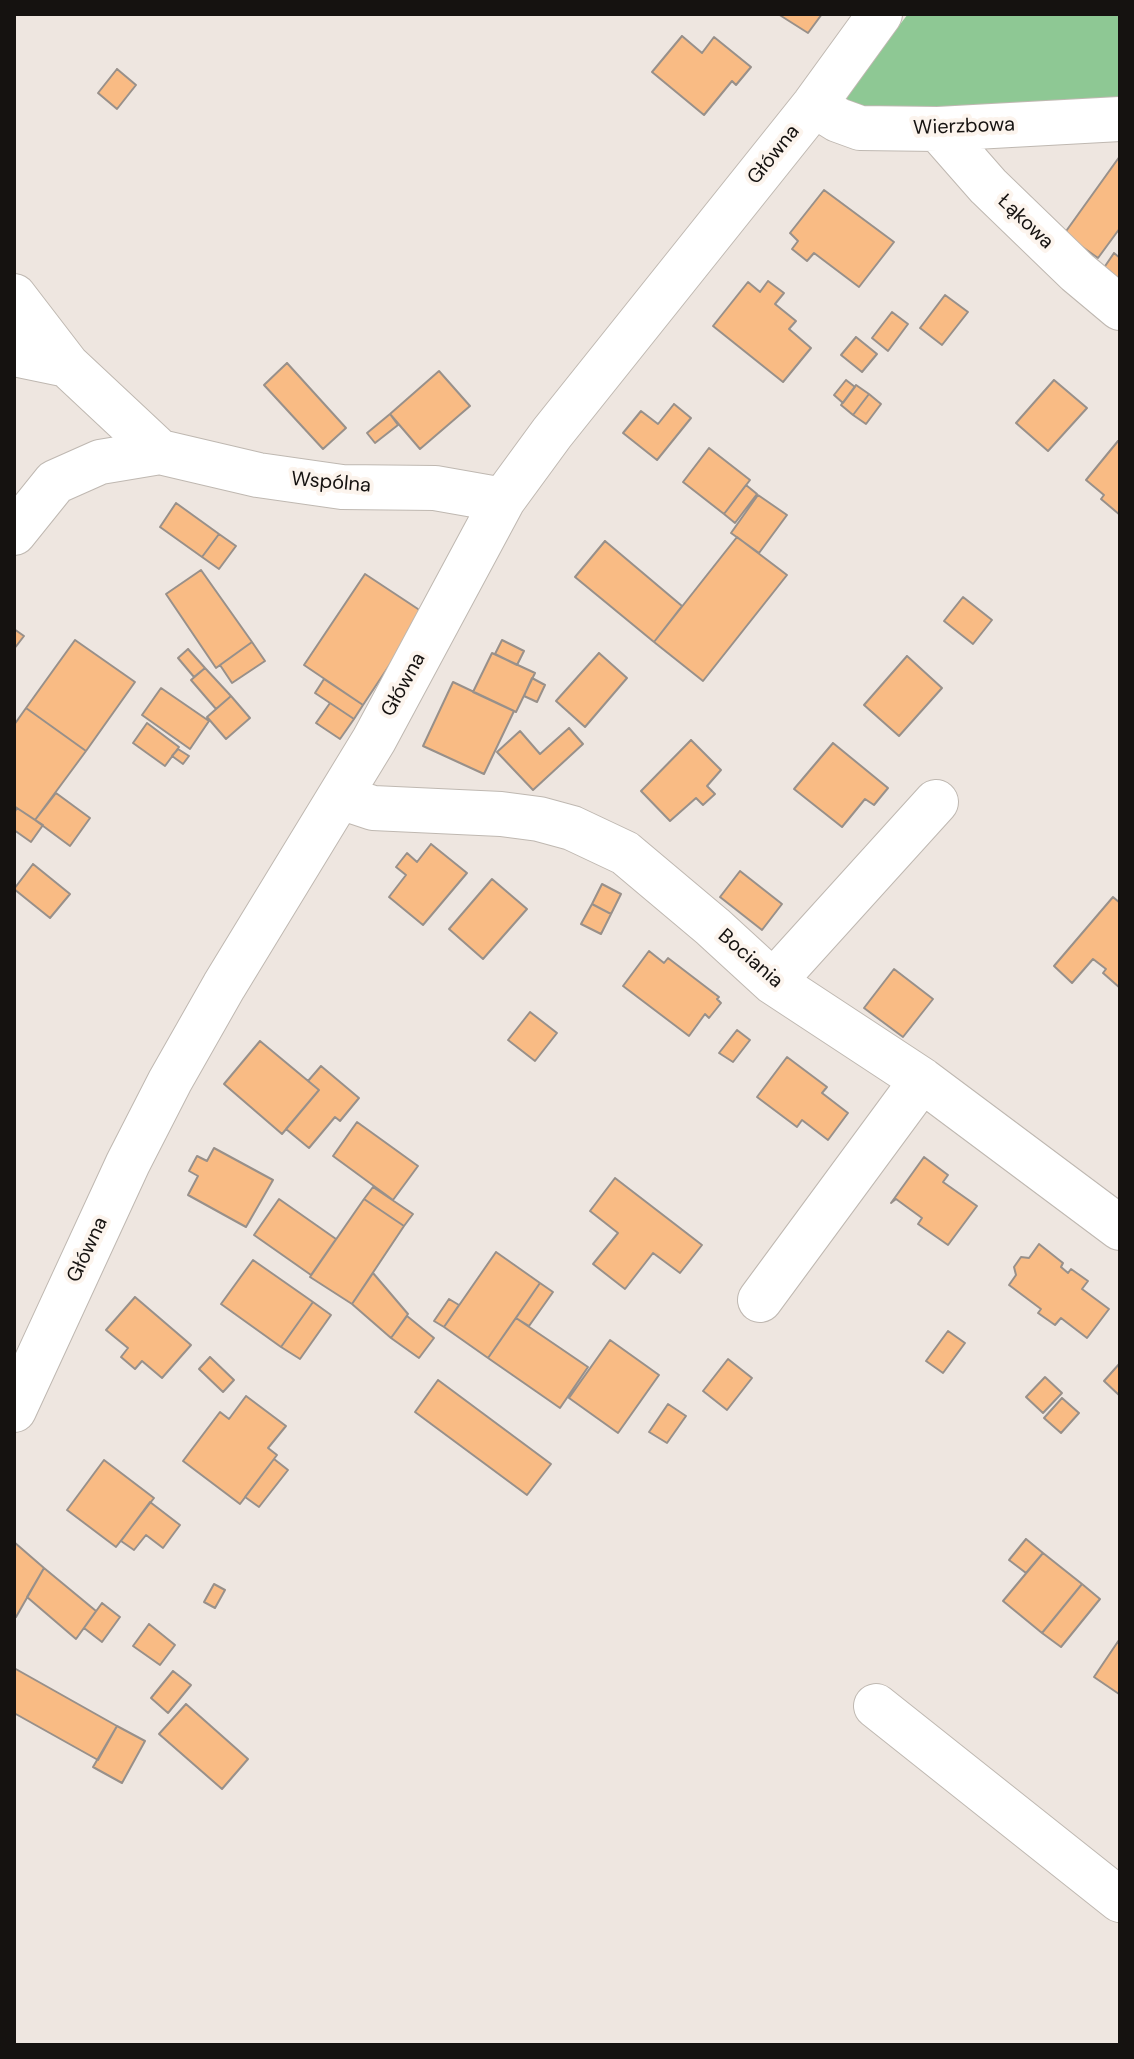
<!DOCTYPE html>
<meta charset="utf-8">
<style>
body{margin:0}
#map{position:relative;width:1134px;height:2059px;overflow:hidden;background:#eee6e0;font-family:"DM Sans",sans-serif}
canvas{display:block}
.frame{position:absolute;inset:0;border:16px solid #151210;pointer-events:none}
</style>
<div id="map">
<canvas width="1134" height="2059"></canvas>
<div class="frame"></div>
</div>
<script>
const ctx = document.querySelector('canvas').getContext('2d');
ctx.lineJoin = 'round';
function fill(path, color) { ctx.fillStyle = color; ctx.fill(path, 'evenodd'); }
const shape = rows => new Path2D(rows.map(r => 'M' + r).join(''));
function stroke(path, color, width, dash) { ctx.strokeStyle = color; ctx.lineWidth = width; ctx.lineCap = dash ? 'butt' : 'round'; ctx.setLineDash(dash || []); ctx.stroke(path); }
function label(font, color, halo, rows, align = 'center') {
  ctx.font = font + ' "DM Sans",sans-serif'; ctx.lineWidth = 8; ctx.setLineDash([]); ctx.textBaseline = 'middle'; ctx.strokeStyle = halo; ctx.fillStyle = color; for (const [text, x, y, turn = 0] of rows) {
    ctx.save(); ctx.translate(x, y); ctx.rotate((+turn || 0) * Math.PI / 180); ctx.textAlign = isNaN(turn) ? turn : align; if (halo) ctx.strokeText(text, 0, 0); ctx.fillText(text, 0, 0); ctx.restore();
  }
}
fill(shape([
 [908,14,1120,14,1120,104,925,117,852,107,845,96]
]), '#8ec894');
const building = shape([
 [778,14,822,14,808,33,778,14],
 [682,36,702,53,714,37,751,67,736,85,732,81,704,115,652,72,682,36],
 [117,69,136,85,117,109,98,93,117,69],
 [1120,156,1120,228,1098,258,1064,234,1120,156],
 [824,190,894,242,859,287,814,253,807,261,792,249,798,241,790,233,824,190],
 [1114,253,1120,258,1120,285,1099,275,1114,253],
 [768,281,784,293,775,304,796,321,789,329,811,348,783,382,713,326,748,282,760,292,768,281],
 [945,295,968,312,942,345,920,328,945,295],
 [892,312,908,324,888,351,872,338,892,312],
 [856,337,877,354,862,372,841,355,856,337],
 [287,363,346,428,323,449,264,385,287,363],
 [439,371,470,406,420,449,390,414,439,371],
 [846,380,855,387,843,403,834,395,846,380],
 [1054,380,1087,408,1048,451,1016,423,1054,380],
 [856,385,869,394,853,415,841,405,856,385],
 [869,394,881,404,866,424,853,415,869,394],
 [674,404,691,418,657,460,623,433,641,411,658,424,674,404],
 [390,414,398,425,375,443,367,433,390,414],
 [1118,441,1120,443,1120,515,1101,499,1104,495,1086,480,1118,441],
 [709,448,750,480,724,514,683,482,709,448],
 [746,485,757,494,735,523,724,514,746,485],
 [758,495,787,515,759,553,731,533,758,495],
 [176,503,219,534,202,557,160,527,176,503],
 [219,534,236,546,219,569,202,557,219,534],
 [737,537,787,575,703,681,654,642,737,537],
 [605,541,682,606,654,642,575,577,605,541],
 [201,570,252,642,216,668,166,594,201,570],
 [365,574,424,613,363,705,304,665,365,574],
 [963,597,992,620,973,644,944,621,963,597],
 [14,629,24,636,14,649,14,629],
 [75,640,135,682,86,751,26,708,75,640],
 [502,640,524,651,517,665,495,654,502,640],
 [252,642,265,661,232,683,220,665,252,642],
 [188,649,205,668,194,677,178,658,188,649],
 [492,653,535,673,516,712,473,692,492,653],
 [599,653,627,678,585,727,556,701,599,653],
 [907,656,942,688,899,736,864,705,907,656],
 [205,668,231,696,216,709,191,680,205,668],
 [532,678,545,685,537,702,524,696,532,678],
 [324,679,363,705,354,719,315,693,324,679],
 [453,682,514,711,484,774,423,746,453,682],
 [161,688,209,721,190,749,142,715,161,688],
 [231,696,250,718,226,739,207,717,231,696],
 [330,703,354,719,340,739,316,723,330,703],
 [26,708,86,751,35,820,14,806,14,725,26,708],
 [147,723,179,747,165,766,133,743,147,723],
 [569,728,583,744,533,790,497,752,520,731,540,754,569,728],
 [691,740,721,770,707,786,715,794,703,805,696,798,670,821,641,791,691,740],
 [833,743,888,788,874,805,865,799,842,827,794,789,833,743],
 [178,749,189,756,183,764,172,756,178,749],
 [56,793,90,818,70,846,35,820,56,793],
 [17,808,43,825,31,842,14,830,14,813,17,808],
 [431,844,467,873,423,925,389,897,406,875,396,867,407,853,417,862,431,844],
 [33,864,70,894,50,918,14,889,33,864],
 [740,871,782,904,762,930,720,897,740,871],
 [492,879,527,909,483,959,449,929,492,879],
 [602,884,621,894,611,914,592,904,602,884],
 [1113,897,1120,903,1120,988,1103,973,1106,969,1093,959,1072,983,1054,966,1113,897],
 [592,904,611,914,601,934,581,924,592,904],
 [649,951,664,963,668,958,719,997,717,999,721,1003,709,1018,705,1014,689,1036,623,986,649,951],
 [894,969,933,999,903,1037,864,1008,894,969],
 [530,1012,557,1033,535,1061,508,1040,530,1012],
 [737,1030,750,1040,733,1062,719,1053,737,1030],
 [260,1041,319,1090,282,1134,224,1084,260,1041],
 [787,1057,827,1087,822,1093,848,1113,828,1140,802,1120,797,1127,757,1097,787,1057],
 [321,1066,359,1098,340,1121,335,1117,309,1148,286,1129,319,1090,308,1081,321,1066],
 [357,1122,418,1166,393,1200,333,1156,357,1122],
 [214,1148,273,1180,246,1227,188,1195,198,1176,189,1171,197,1156,207,1161,214,1148],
 [924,1157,948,1175,943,1182,977,1206,948,1245,918,1224,922,1218,896,1199,891,1203,924,1157],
 [615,1178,702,1245,680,1273,653,1253,625,1289,593,1264,618,1233,590,1211,615,1178],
 [373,1187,413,1214,404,1226,364,1199,373,1187],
 [279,1199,336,1239,311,1275,254,1235,279,1199],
 [364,1199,404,1226,352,1304,310,1277,364,1199],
 [1039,1244,1063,1263,1061,1267,1068,1273,1071,1269,1088,1281,1082,1289,1109,1309,1087,1338,1061,1318,1055,1325,1038,1313,1041,1309,1009,1285,1016,1275,1014,1267,1021,1257,1029,1258,1039,1244],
 [496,1252,540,1283,488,1358,444,1327,496,1252],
 [253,1260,313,1302,281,1347,221,1304,253,1260],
 [373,1273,408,1314,391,1338,352,1304,373,1273],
 [540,1283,553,1292,529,1326,516,1318,540,1283],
 [135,1297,191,1345,162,1378,142,1361,135,1369,121,1357,128,1348,106,1330,135,1297],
 [449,1299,459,1305,444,1327,434,1321,449,1299],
 [313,1302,331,1315,300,1359,281,1347,313,1302],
 [407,1316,434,1338,419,1358,391,1338,407,1316],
 [516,1318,588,1367,560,1408,488,1358,516,1318],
 [948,1331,965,1343,943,1373,926,1361,948,1331],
 [610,1340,659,1375,618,1433,569,1398,610,1340],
 [210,1357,234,1380,223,1392,199,1369,210,1357],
 [728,1359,752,1378,727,1410,703,1391,728,1359],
 [1120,1363,1120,1396,1104,1381,1120,1363],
 [1045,1377,1062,1393,1043,1413,1026,1397,1045,1377],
 [438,1380,551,1464,527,1495,415,1412,438,1380],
 [246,1396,286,1426,268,1448,277,1455,240,1504,183,1461,220,1412,229,1419,246,1396],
 [1062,1398,1079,1413,1061,1433,1044,1418,1062,1398],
 [668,1404,686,1416,667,1443,649,1432,668,1404],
 [274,1459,288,1470,259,1507,245,1497,274,1459],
 [104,1460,154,1498,116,1547,67,1510,104,1460],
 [150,1502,180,1525,163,1548,146,1535,134,1550,121,1541,150,1502],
 [1026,1539,1043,1553,1026,1573,1009,1560,1026,1539],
 [14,1542,44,1568,16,1617,14,1615,14,1542],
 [1043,1553,1082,1584,1042,1633,1003,1601,1043,1553],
 [44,1568,96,1611,76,1639,27,1597,44,1568],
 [214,1584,225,1590,215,1608,204,1602,214,1584],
 [1082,1584,1100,1599,1061,1647,1042,1633,1082,1584],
 [102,1603,120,1617,102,1642,84,1628,102,1603],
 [149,1624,175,1645,160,1665,133,1646,149,1624],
 [1119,1640,1120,1692,1119,1694,1094,1677,1119,1640],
 [14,1668,117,1726,98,1760,14,1713,14,1668],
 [173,1671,191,1685,168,1713,151,1698,173,1671],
 [186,1704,248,1759,222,1789,159,1734,186,1704],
 [117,1726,145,1741,122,1783,93,1767,117,1726]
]);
fill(building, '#f9bb84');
stroke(building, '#98908a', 2);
const minor = shape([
 [814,105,838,120,860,128,938,129,1120,119],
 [938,129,988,186,1077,272,1120,308],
 [14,296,67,365,160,452],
 [14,354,67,365],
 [14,533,55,482,100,462,160,452,258,475,342,487,435,488,503,500],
 [340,797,373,808,501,814,539,819,572,828,625,853,713,927,773,982,922,1080,1120,1228],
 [773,982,936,802],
 [760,1300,922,1080],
 [14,1410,128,1163,170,1081,224,986,374,740,503,500,552,433,814,105,880,14],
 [876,1706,1120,1900]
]);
stroke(minor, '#bfb8b1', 46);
stroke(minor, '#fff', 44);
label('20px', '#151210', '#fcf4ed', [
 ["Wierzbowa",964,127,-2],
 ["Główna",774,155,-51],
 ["Łąkowa",1025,222,44],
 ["Wspólna",331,483,5],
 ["Główna",404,685,-61],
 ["Bociania",750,959,41],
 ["Główna",88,1250,-65]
]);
</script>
